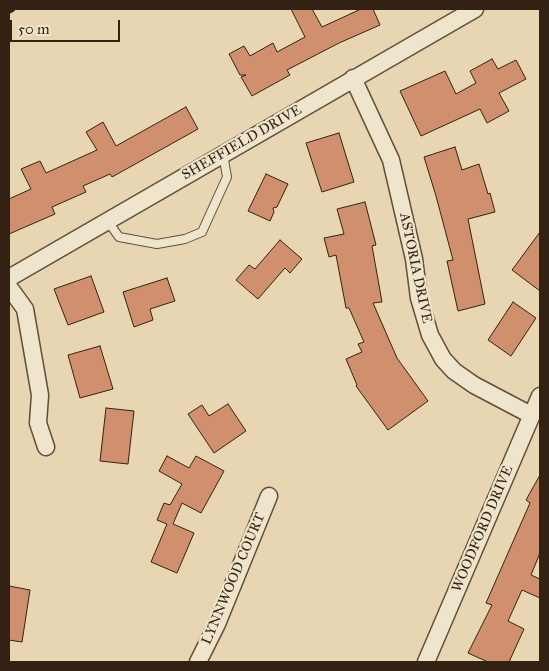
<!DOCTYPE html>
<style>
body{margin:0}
#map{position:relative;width:549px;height:671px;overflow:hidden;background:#e7d6b1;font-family:"IM FELL Great Primer",serif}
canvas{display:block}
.frame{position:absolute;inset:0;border:10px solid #332213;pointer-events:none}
.scale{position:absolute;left:10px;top:20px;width:110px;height:22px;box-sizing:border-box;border:2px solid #332213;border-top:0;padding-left:6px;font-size:15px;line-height:18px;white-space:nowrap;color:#332213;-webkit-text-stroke:4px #efe4cc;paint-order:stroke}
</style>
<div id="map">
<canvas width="549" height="671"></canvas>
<div class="frame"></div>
<div class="scale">50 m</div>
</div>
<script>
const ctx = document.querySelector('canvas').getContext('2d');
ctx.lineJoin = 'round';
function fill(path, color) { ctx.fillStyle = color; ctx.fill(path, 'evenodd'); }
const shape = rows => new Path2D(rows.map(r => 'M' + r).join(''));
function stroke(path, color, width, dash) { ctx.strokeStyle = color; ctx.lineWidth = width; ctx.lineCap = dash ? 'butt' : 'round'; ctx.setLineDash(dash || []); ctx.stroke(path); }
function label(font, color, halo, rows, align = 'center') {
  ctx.font = font + ' "IM FELL Great Primer",serif'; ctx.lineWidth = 4.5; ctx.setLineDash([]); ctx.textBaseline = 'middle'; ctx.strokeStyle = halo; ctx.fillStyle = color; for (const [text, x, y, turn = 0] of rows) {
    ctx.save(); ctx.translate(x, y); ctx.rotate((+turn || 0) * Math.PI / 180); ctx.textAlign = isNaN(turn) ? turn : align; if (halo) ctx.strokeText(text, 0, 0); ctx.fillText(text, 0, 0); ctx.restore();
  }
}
const building = shape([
 [291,9,312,9,322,27,361,9,373,9,380,25,339,43,287,70,290,75,252,96,241,77,246,75,240,75,229,54,244,46,250,56,273,43,277,52,305,37,291,9],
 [492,59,498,69,516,60,526,79,499,93,509,111,487,123,480,109,421,136,400,91,445,71,456,94,476,83,470,71,492,59],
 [186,107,198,129,112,177,110,174,83,186,86,192,52,207,55,214,9,234,9,199,31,189,21,169,40,161,46,173,97,150,86,132,103,122,116,146,186,107],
 [339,133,354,182,322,192,306,143,339,133],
 [455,147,462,170,479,164,488,194,490,193,495,212,468,219,485,304,458,311,447,261,453,260,436,196,424,157,455,147],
 [266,174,288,184,277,207,273,208,274,212,270,221,248,211,266,174],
 [365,202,376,245,372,246,382,302,373,303,397,358,428,401,388,430,356,386,357,385,346,359,362,352,358,344,364,342,349,308,346,308,336,255,329,257,324,238,344,234,337,209,365,202],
 [540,232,540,291,512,270,540,232],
 [280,240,302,259,290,273,285,268,258,299,236,280,249,265,255,269,280,240],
 [91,276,104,312,68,325,54,289,91,276],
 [167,278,175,301,150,309,153,320,134,327,123,292,167,278],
 [513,302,536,318,511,356,488,340,513,302],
 [100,346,113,389,80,398,68,355,100,346],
 [228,404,246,431,214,453,188,414,202,405,209,416,228,404],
 [106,408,134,411,128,464,100,461,106,408],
 [167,456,189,468,196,456,224,471,201,513,182,503,173,524,194,533,177,573,151,562,167,524,157,520,164,503,170,505,182,484,159,471,167,456],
 [540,475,540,553,531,575,540,579,540,598,522,590,508,621,524,629,509,662,488,662,468,653,492,605,486,603,530,503,526,500,540,475],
 [9,586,30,590,22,642,9,640,9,586]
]);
fill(building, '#d1906d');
stroke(building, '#332213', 1);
const lane = shape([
 [107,220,119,237,157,244,185,239,202,232,227,177,223,154]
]);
const street = shape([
 [353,78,391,160,414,259,419,298,430,335,443,359,454,371,474,385,531,415],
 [9,278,475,9],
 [9,287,25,309,40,395,38,423,46,447],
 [198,662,217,624,269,496],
 [426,662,540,396]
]);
stroke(lane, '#604f3a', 10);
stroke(street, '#604f3a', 19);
stroke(lane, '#efe4cc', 8);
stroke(street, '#efe4cc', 16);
stroke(shape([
 [9,12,14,9]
]), '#332213', 4, [9, 9]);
label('14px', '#332213', '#efe4cc', [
 ["SHEFFIELD DRIVE",242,143,-30],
 ["ASTORIA DRIVE",415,268,78],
 ["WOODFORD DRIVE",483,529,-67],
 ["LYNNWOOD COURT",234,579,-67]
]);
</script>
